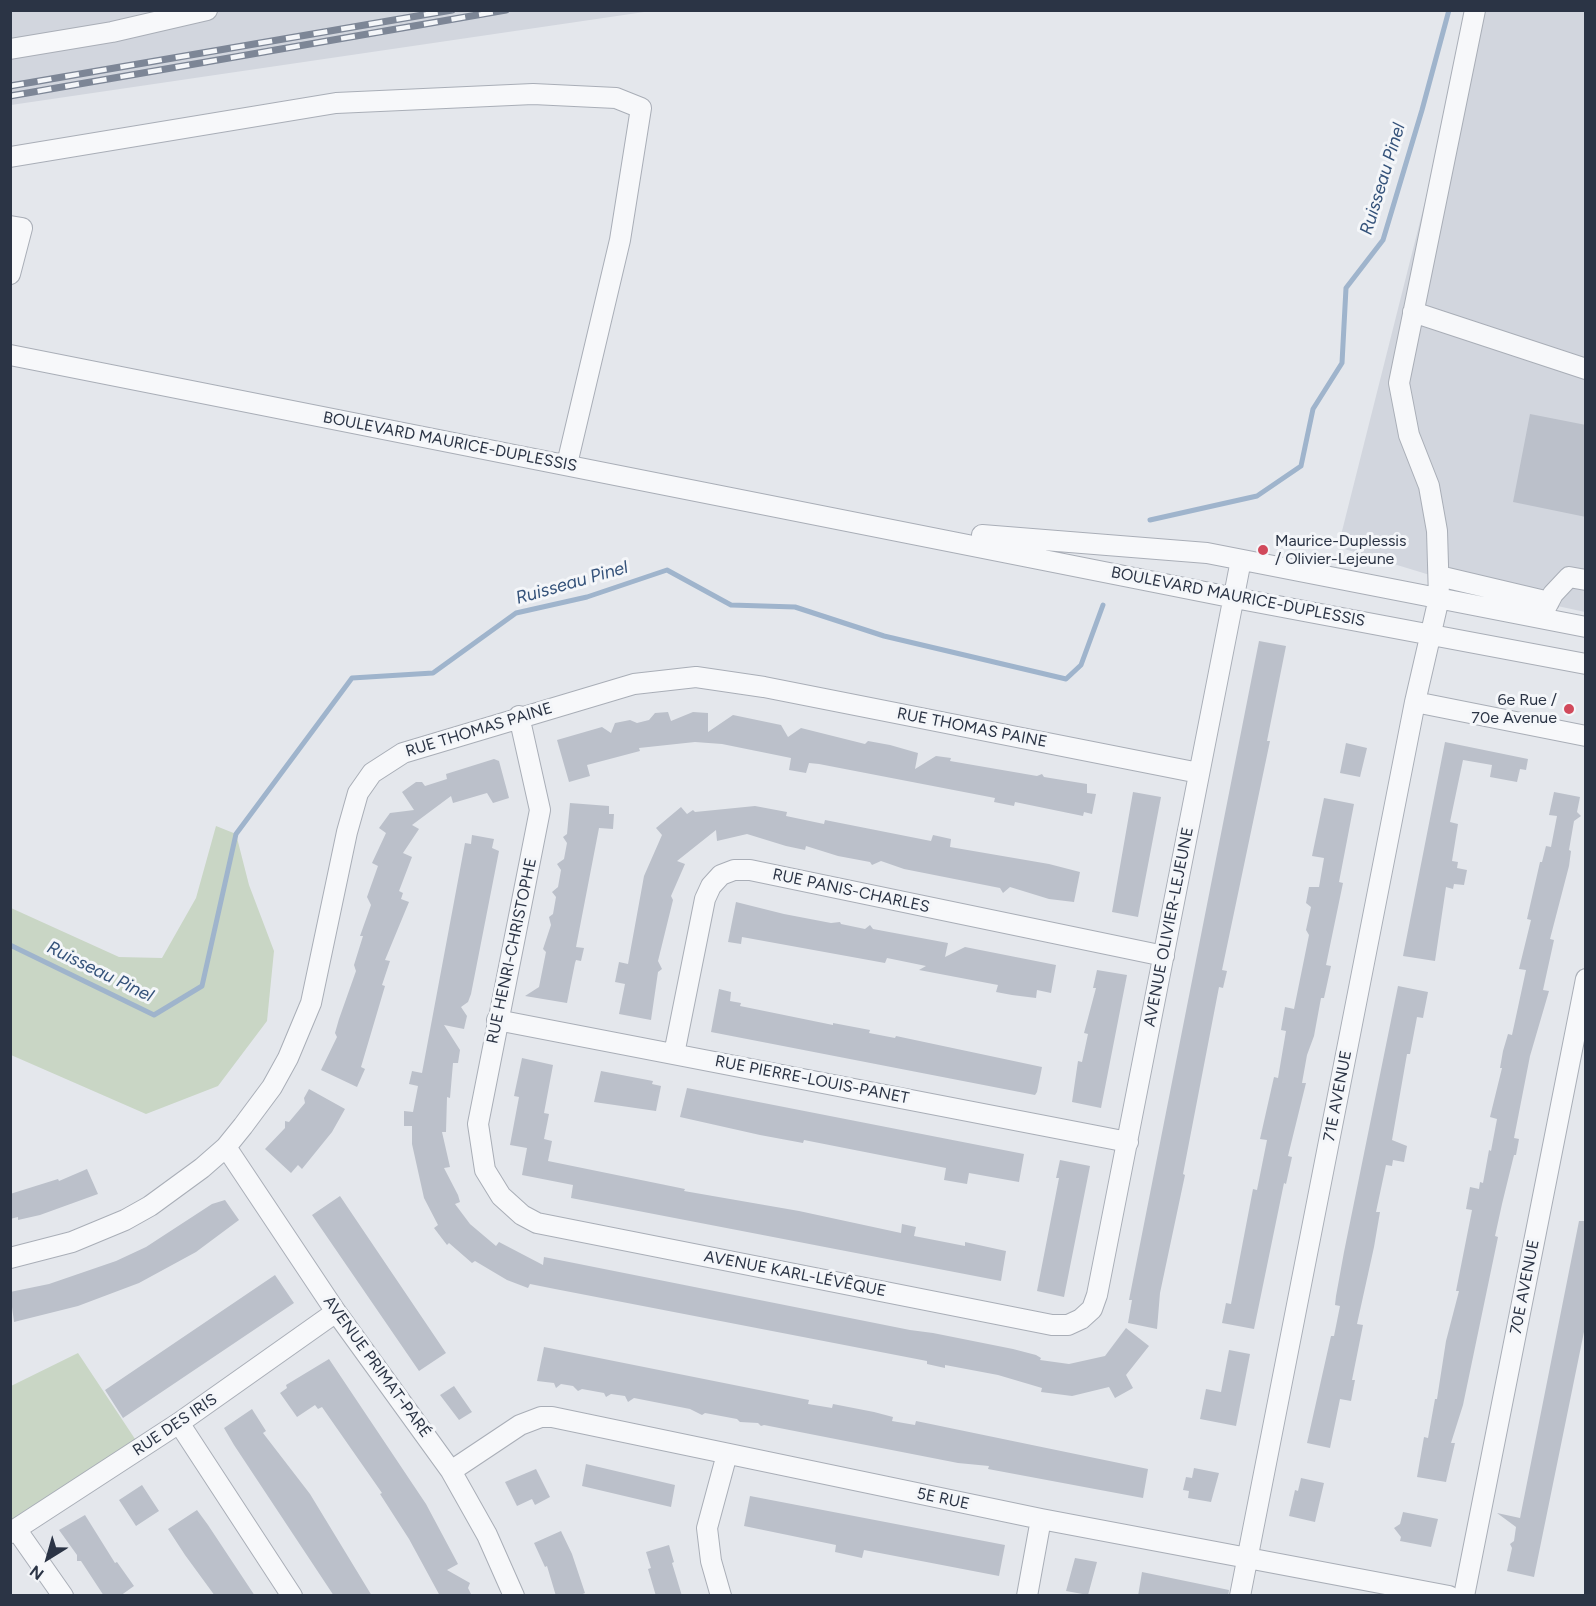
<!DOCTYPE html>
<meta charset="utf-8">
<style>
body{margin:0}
#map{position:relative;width:1596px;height:1606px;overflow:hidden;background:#e4e7ec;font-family:Figtree,sans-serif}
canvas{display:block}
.frame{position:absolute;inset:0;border:12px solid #2b3445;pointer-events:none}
.north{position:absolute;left:18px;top:1528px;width:60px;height:60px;-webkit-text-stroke:4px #f4f6f9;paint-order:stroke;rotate:217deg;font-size:16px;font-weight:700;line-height:24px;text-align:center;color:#2b3445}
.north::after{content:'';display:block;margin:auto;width:21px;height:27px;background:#2b3445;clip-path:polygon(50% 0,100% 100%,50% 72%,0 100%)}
</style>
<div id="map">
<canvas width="1596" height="1606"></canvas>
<div class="frame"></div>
<div class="north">N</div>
</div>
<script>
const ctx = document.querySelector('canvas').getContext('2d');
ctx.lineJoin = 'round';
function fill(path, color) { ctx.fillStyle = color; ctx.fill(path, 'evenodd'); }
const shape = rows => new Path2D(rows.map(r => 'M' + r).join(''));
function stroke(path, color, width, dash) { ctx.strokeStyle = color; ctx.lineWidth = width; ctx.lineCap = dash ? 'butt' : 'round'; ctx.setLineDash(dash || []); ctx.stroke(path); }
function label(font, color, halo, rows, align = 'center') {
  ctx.font = font + ' Figtree,sans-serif'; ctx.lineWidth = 6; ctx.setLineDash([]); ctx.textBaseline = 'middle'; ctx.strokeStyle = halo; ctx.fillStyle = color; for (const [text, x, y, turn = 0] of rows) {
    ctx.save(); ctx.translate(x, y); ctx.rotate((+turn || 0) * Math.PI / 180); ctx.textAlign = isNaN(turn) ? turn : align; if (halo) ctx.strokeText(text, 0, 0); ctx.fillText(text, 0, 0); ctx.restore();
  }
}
fill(shape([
 [11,10,651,11,11,105],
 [1473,11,1585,11,1585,612,1466,586,1338,547]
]), '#d2d6de');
fill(shape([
 [216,826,236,834,249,885,274,951,267,1021,218,1086,146,1114,11,1055,11,908,119,957,162,958,196,898],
 [78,1353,141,1448,11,1534,11,1386]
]), '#c9d6c5');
stroke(shape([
 [1150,520,1257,496,1301,466,1313,409,1342,363,1346,288,1383,240,1422,110,1449,10],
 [10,945,154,1015,202,986,236,834,352,678,433,673,516,613,587,597,667,570,731,605,795,607,884,636,1066,679,1081,665,1103,605]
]), '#9fb4cc', 5);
fill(shape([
 [1530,414,1586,425,1586,517,1513,502],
 [1259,641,1286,646,1267,741,1270,741,1222,970,1227,971,1223,988,1219,987,1183,1174,1185,1175,1160,1293,1157,1329,1128,1323,1132,1300,1129,1300],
 [668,712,671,721,693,712,708,713,708,732,733,715,781,725,788,737,801,728,865,744,868,741,890,745,918,753,915,769,936,756,951,758,950,761,1037,776,1042,774,1044,777,1087,784,1087,793,1096,794,1092,814,1084,812,1083,816,1015,802,1014,806,994,802,995,798,819,764,809,763,806,773,789,770,791,758,722,744,695,742,639,748,640,751,587,765,590,776,569,782,557,740,602,727,611,733,615,723,630,720,637,723,649,720,655,713],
 [1445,742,1528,759,1526,770,1520,769,1517,782,1490,777,1492,765,1463,760,1450,822,1458,824,1452,861,1458,862,1457,868,1467,870,1464,885,1454,884,1453,889,1446,887,1435,961,1403,956],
 [1346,743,1367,748,1360,777,1340,773],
 [494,759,499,761,509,798,493,803,487,793,453,803,451,796,412,825,419,829,403,853,412,857,399,891,403,893,401,899,409,902,385,960,390,961,382,985,385,986,361,1067,365,1069,357,1087,321,1070,337,1037,335,1033,339,1019,356,971,354,965,363,936,360,936,371,905,367,897,378,866,372,863,386,833,379,828,390,813,414,810,402,792,416,782,422,782,425,786,447,779,446,774],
 [1133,792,1161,797,1138,917,1112,912],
 [1554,792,1580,797,1577,812,1581,816,1574,821,1569,850,1571,851,1569,866,1550,939,1554,940,1543,990,1549,991,1530,1056,1514,1138,1519,1139,1516,1155,1514,1155,1502,1204,1495,1236,1498,1237,1463,1405,1451,1443,1455,1443,1446,1482,1417,1477,1424,1437,1428,1438,1435,1399,1437,1399,1446,1341,1459,1291,1456,1291,1472,1210,1466,1209,1470,1187,1479,1189,1480,1182,1483,1183,1489,1150,1491,1151,1497,1119,1490,1117,1502,1068,1500,1068,1503,1051,1508,1034,1512,1035,1526,970,1519,969,1531,920,1527,919,1540,862,1542,862,1546,846,1551,847,1557,816,1549,815],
 [1324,798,1354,804,1339,882,1343,883,1326,965,1331,966,1324,998,1321,998,1314,1036,1307,1055,1302,1083,1306,1083,1288,1156,1292,1157,1286,1184,1284,1183,1254,1329,1222,1323,1226,1303,1231,1304,1253,1189,1257,1190,1267,1140,1260,1139,1274,1077,1278,1078,1286,1031,1281,1030,1285,1007,1294,1009,1309,935,1306,930,1311,907,1306,903,1309,887,1319,887,1324,858,1312,856],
 [570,803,609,806,609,814,614,814,613,829,599,828,576,947,584,948,581,961,576,960,575,963,567,1003,525,996,539,987,546,952,543,949,551,925,549,917,553,914,556,897,552,892,558,887,561,870,557,864,564,859,567,843,563,837,567,834],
 [755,806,787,812,786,816,824,824,825,820,931,841,933,835,951,839,950,847,1049,864,1080,872,1074,902,1049,899,1010,887,1003,893,1000,888,904,869,881,861,872,865,870,862,838,856,806,846,805,850,786,846,747,834,717,841,716,830,677,861,685,864,671,896,673,900,658,961,662,969,658,972,651,1020,619,1014,625,984,615,982,619,962,628,964,644,876,662,835,656,828,681,807,687,814,693,810,695,812],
 [472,835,494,839,492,848,499,851,471,994,468,1002,461,1007,467,1016,464,1029,444,1025,460,1050,458,1063,453,1063,450,1098,447,1097,446,1132,442,1132,450,1167,444,1168,458,1195,460,1202,455,1204,470,1224,496,1246,499,1242,543,1265,544,1257,910,1330,933,1333,1013,1349,1036,1355,1041,1358,1040,1360,1069,1364,1105,1356,1126,1328,1149,1346,1126,1375,1133,1388,1115,1398,1109,1387,1072,1396,1041,1392,1042,1388,998,1375,945,1365,945,1368,927,1364,927,1361,555,1289,530,1284,528,1288,507,1280,475,1261,472,1263,449,1243,447,1245,434,1228,438,1225,424,1198,412,1144,412,1126,404,1126,404,1111,413,1112,418,1086,409,1084,412,1071,422,1073,465,843,471,844],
 [736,902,784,914,831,923,840,922,841,924,865,929,870,925,873,929,948,943,945,957,965,947,1056,965,1051,993,1037,990,1036,998,1012,995,996,992,998,985,919,970,926,966,887,958,885,963,742,937,741,944,728,942],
 [1097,970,1127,975,1101,1108,1072,1102,1078,1061,1082,1062,1088,1034,1084,1033,1096,988,1093,988],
 [1398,986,1428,992,1423,1018,1417,1017,1410,1054,1407,1054,1392,1140,1407,1146,1404,1162,1393,1160,1392,1166,1386,1165,1376,1212,1380,1212,1374,1247,1357,1324,1363,1325,1352,1380,1355,1380,1351,1401,1340,1399,1330,1448,1307,1443,1331,1336,1334,1336,1340,1306,1335,1305,1336,1296,1344,1252],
 [719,989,731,992,730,1001,741,1003,740,1006,833,1025,833,1023,870,1030,869,1033,895,1038,896,1036,1042,1067,1037,1092,1035,1095,711,1032],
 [522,1058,553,1065,544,1113,549,1114,544,1139,552,1141,548,1161,685,1189,684,1191,799,1211,901,1233,902,1224,916,1227,914,1236,965,1246,965,1242,1006,1251,1001,1281,571,1198,573,1185,522,1175,527,1148,510,1145,519,1097,514,1096],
 [601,1071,653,1081,652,1084,661,1086,656,1111,594,1102],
 [687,1088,1024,1154,1019,1182,969,1173,967,1184,944,1180,946,1168,804,1140,803,1143,760,1135,680,1117],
 [309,1089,345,1109,332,1132,302,1169,298,1165,291,1173,265,1149,285,1128,285,1121,289,1122,305,1103,304,1098],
 [1060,1160,1090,1166,1064,1297,1037,1291,1059,1178,1056,1178],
 [87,1169,98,1194,40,1215,18,1220,18,1217,10,1219,10,1194,58,1179,59,1181],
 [340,1196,446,1353,419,1371,312,1215],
 [225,1200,239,1220,196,1252,139,1283,78,1306,14,1322,10,1292,49,1284,116,1261,146,1247,212,1204],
 [1579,1221,1586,1221,1586,1322,1534,1577,1507,1571,1512,1548,1510,1544,1514,1541,1516,1527,1497,1513,1520,1518],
 [275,1275,294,1303,123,1418,105,1390],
 [544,1347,809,1400,808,1404,832,1408,833,1404,874,1412,893,1417,892,1421,915,1425,916,1421,1148,1469,1143,1498,988,1469,989,1466,958,1463,764,1425,761,1426,758,1423,740,1422,737,1419,705,1413,702,1415,690,1409,634,1398,628,1402,625,1396,611,1394,606,1397,604,1393,582,1389,578,1391,573,1386,561,1384,556,1388,554,1383,537,1381],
 [1229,1350,1250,1354,1236,1426,1200,1419,1206,1389,1221,1392],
 [329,1359,426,1504,458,1564,447,1570,470,1583,468,1588,472,1596,440,1596,409,1539,380,1494,382,1493,322,1407,318,1409,315,1405,297,1417,280,1393,287,1388,286,1385],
 [454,1386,472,1412,459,1420,440,1395],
 [252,1409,266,1431,263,1433,310,1494,372,1596,334,1596,234,1445,224,1428],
 [586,1464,675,1485,671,1507,582,1486],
 [1194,1468,1219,1473,1211,1502,1188,1498,1189,1491,1183,1490,1186,1477,1192,1478],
 [536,1469,550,1497,535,1505,532,1499,517,1506,505,1482],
 [1301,1478,1324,1483,1315,1522,1289,1516,1295,1490,1298,1491],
 [142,1485,159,1511,136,1526,119,1500],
 [750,1496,1005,1545,999,1576,864,1550,862,1558,835,1552,836,1545,744,1526],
 [197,1510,208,1525,255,1596,215,1596,185,1555,168,1529],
 [1403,1512,1438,1519,1431,1547,1400,1541,1401,1537,1394,1528,1400,1524],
 [85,1515,115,1563,117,1562,134,1586,120,1596,104,1596,81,1561,77,1561,77,1555,59,1530],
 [561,1531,572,1554,585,1593,578,1596,556,1596,547,1566,545,1567,534,1543],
 [669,1545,674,1562,672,1563,682,1596,656,1596,648,1569,651,1568,646,1552],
 [1075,1558,1097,1562,1088,1595,1066,1591],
 [1142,1572,1229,1590,1228,1596,1138,1596]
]), '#bbc0ca');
const minor = shape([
 [10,49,112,32,207,10],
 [10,157,336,103,533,94,616,98,641,108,620,240,567,464],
 [10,226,22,228,10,274],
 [1413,312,1586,369],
 [10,355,1235,598,1586,664],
 [982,535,1207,553,1586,627],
 [1439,576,1549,602],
 [1543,613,1553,594,1569,577,1586,580],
 [1415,702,1586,736],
 [519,716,540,810,478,1124,485,1170,501,1196,522,1215,537,1223,1052,1325,1068,1325,1081,1319,1092,1309,1097,1295,1241,560],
 [497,1020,1128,1142],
 [674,1054,705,899,711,886,721,875,734,870,750,870,1164,956],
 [226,1147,336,1312,451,1471,487,1535,514,1596],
 [10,1258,72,1242,125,1220,150,1206,202,1168,226,1147,243,1126,272,1087,288,1058,311,1003,347,832,358,793,372,773,403,753,634,684,696,677,764,687,1199,773],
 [179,1423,292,1596],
 [451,1471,520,1425,541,1417,552,1417,1041,1519,1449,1596],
 [16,1529,63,1596],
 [10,1533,179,1423,336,1312],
 [721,1596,711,1561,707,1528,727,1454],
 [1027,1596,1041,1519],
 [1240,1596,1415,702,1439,598,1437,531,1429,486,1409,435,1399,383,1475,10],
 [1464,1596,1586,979]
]);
stroke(minor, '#a9aeb7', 22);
stroke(minor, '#f7f8fa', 20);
const rail = shape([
 [10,86,452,10],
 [10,96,506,10]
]);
stroke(rail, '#7d8696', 7);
stroke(rail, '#f4f6f9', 4.5, [14]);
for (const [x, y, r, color] of [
 [1263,550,6,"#d1495b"],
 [1569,709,6,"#d1495b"]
]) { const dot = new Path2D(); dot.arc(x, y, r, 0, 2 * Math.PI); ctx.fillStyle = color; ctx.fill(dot); stroke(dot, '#f4f6f9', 2); }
label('16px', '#2b3445', '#f4f6f9', [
 ["BOULEVARD MAURICE-DUPLESSIS",450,442,11],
 ["BOULEVARD MAURICE-DUPLESSIS",1238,597,11],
 ["RUE THOMAS PAINE",972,728,11],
 ["RUE THOMAS PAINE",479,730,-17],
 ["RUE PANIS-CHARLES",851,891,12],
 ["AVENUE OLIVIER-LEJEUNE",1169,927,-79],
 ["RUE HENRI-CHRISTOPHE",512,951,-78],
 ["RUE PIERRE-LOUIS-PANET",812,1080,11],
 ["71E AVENUE",1338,1096,-79],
 ["AVENUE KARL-LÉVÊQUE",795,1274,11],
 ["70E AVENUE",1525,1287,-79],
 ["AVENUE PRIMAT-PARÉ",377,1367,54],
 ["RUE DES IRIS",175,1425,-34],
 ["5E RUE",943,1499,12]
]);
label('16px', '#2b3445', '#f4f6f9', [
 ["Maurice-Duplessis",1275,541],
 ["/ Olivier-Lejeune",1275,559],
 ["6e Rue /",1557,700,"right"],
 ["70e Avenue",1557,718,"right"]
], 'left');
label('italic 18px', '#34527a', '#f4f6f9', [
 ["Ruisseau Pinel",1383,179,-73],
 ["Ruisseau Pinel",572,583,-16],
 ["Ruisseau Pinel",100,972,26]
]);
</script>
